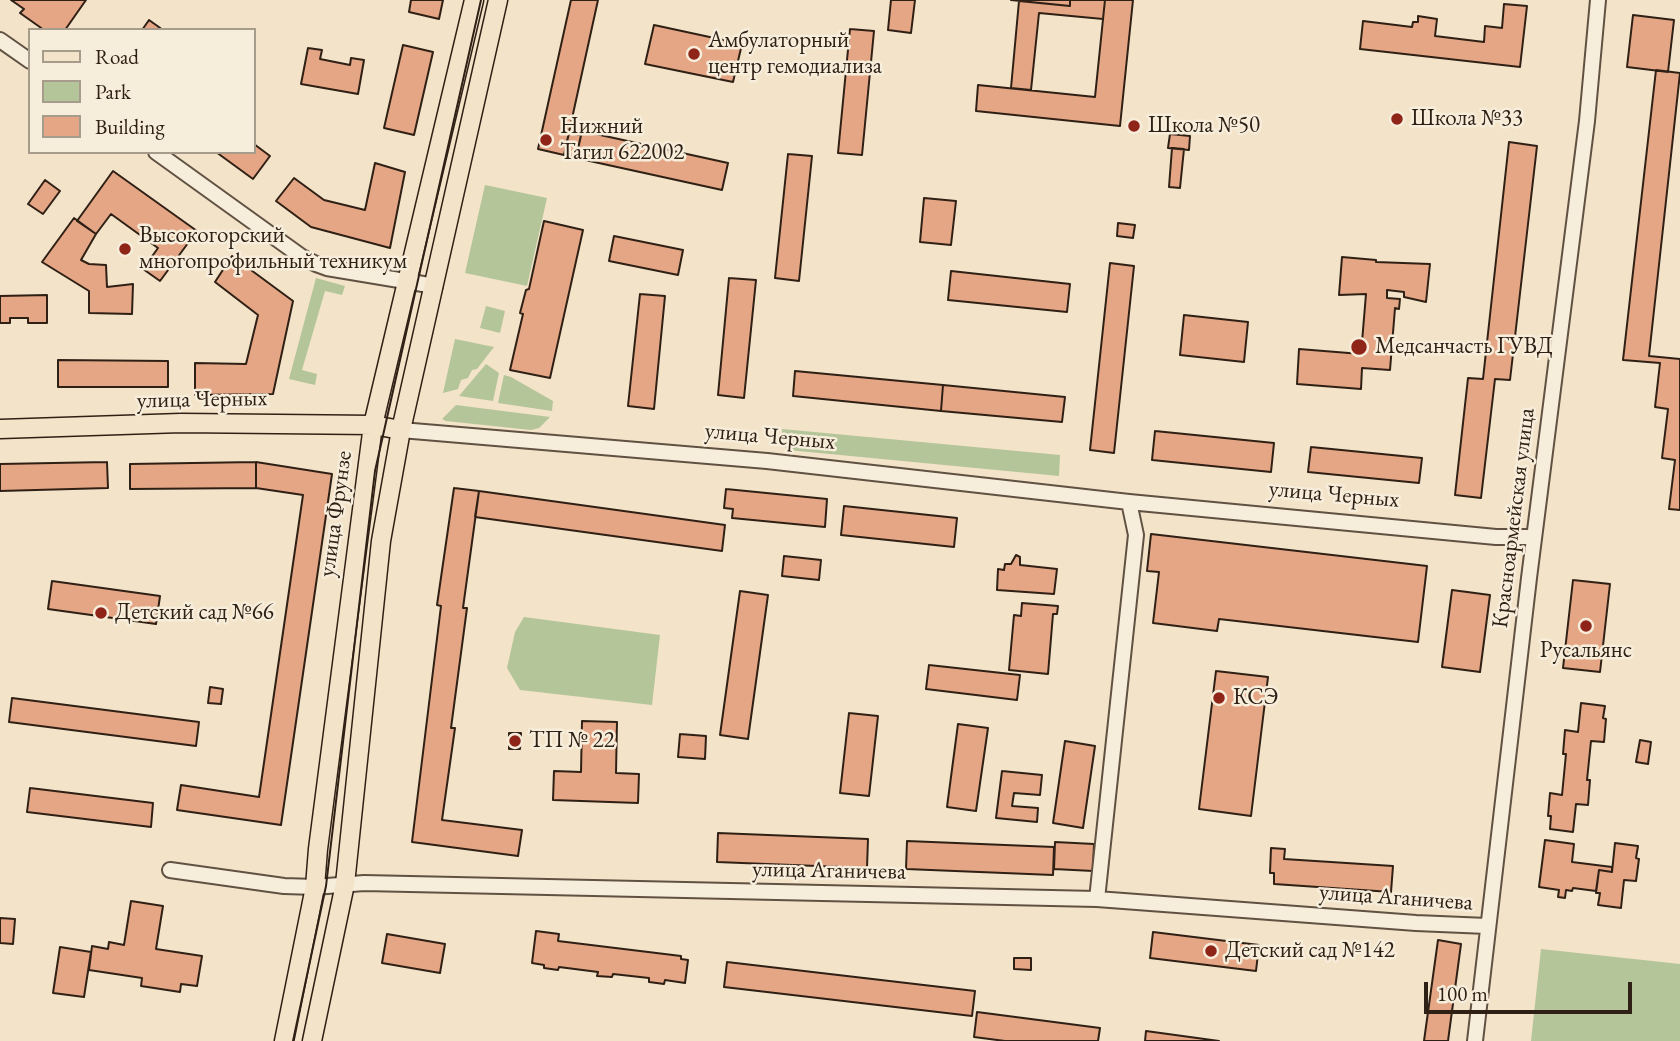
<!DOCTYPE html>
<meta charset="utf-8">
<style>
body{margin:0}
#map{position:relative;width:1680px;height:1041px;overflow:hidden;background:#f3e3c8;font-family:"EB Garamond",serif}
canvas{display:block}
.legend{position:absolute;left:28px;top:28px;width:228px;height:126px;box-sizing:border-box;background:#f7eddb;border:2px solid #a79b8c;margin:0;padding:9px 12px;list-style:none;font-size:21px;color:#2f2015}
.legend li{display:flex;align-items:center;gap:14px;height:35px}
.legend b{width:35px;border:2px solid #a79b8c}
.scale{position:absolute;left:1424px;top:982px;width:208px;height:32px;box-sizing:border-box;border:4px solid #2f2015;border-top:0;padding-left:9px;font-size:21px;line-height:24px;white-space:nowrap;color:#2f2015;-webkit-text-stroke:5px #f7eddb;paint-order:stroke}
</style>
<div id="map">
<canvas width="1680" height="1041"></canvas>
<ul class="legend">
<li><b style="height:9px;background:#f3e3c8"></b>Road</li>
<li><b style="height:19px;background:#b5c59a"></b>Park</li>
<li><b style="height:19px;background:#e5a685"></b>Building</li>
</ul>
<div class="scale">100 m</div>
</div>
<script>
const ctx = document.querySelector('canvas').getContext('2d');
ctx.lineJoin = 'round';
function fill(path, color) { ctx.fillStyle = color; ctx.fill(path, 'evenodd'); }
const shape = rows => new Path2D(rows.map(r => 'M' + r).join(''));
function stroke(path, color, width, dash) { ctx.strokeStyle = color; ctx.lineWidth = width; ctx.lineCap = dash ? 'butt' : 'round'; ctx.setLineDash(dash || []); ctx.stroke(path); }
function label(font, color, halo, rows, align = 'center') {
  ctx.font = font + ' "EB Garamond",serif'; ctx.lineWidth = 5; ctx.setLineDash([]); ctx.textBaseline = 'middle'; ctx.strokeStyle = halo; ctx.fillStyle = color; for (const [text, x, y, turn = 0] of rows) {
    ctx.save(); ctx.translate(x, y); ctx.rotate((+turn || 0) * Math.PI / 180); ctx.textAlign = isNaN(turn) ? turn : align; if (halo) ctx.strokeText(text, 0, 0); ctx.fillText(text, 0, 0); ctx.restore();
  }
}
fill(shape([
 [485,185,547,198,527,286,465,273],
 [316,278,345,286,342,295,325,291,302,370,317,374,315,385,289,379],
 [486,306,505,311,500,333,480,328],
 [455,339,494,347,477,369,472,370,468,378,461,380,458,389,443,393],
 [486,364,499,373,493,401,459,396],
 [504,375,511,377,553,401,552,411,498,403],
 [456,405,550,417,539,428,531,430,446,421,442,419],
 [782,429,1060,455,1059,476,788,450,782,444],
 [524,617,660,635,652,705,520,690,507,668,515,632],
 [1541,949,1680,964,1680,1041,1531,1041]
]), '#b5c59a');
const building = shape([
 [11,0,86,0,65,30,44,30,20,13,24,9,11,0],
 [411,0,443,0,439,19,409,12,411,0],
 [571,0,598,0,564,155,538,149,571,0],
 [891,0,915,0,911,33,888,30,891,0],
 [1011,0,1070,0,1070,6,1011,0],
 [1070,0,1105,0,1103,19,1039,13,1031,90,1011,88,1019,1,1070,6,1070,0],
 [1105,0,1133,0,1120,126,976,111,978,85,1095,97,1105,0],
 [1504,4,1527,6,1520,67,1360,49,1363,21,1412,27,1413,22,1418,22,1418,16,1437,19,1435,36,1484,42,1485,26,1502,28,1504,4],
 [1633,15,1674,20,1668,72,1627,67,1633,15],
 [149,20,163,30,142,30,149,20],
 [654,25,742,44,733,82,645,64,654,25],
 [850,29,874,31,862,155,838,153,850,29],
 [403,45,433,52,414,135,384,128,403,45],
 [308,48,322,50,320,59,350,65,351,58,364,60,358,94,301,84,308,48],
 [1656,70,1680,73,1649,356,1680,359,1680,510,1669,509,1675,460,1662,458,1668,409,1655,407,1660,363,1623,360,1656,70],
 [582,131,728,163,722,190,576,158,582,131],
 [569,133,581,135,576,158,564,155,569,133],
 [1170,134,1190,136,1189,150,1168,148,1170,134],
 [1509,142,1537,146,1510,380,1495,379,1481,498,1455,495,1468,378,1483,379,1509,142],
 [254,144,270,156,253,179,216,152,254,152,254,144],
 [1172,148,1184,149,1180,188,1169,187,1172,148],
 [788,154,812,156,799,281,775,278,788,154],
 [375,163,405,172,390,248,311,227,276,201,294,178,324,200,365,210,375,163],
 [113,171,197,231,160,281,143,269,158,248,111,214,96,234,77,221,113,171],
 [45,180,60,191,43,214,28,204,45,180],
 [924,198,956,201,951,245,920,242,924,198],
 [74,218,96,234,81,260,89,264,106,265,107,287,133,284,132,314,89,313,89,291,42,262,74,218],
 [544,221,583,230,550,378,510,370,523,314,520,313,526,290,529,289,544,221],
 [1118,223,1135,225,1133,238,1117,236,1118,223],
 [614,236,683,250,678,275,609,261,614,236],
 [232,256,293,301,273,394,195,395,195,363,246,364,258,315,215,282,232,256],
 [1342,257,1376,260,1376,262,1430,264,1426,302,1404,297,1404,292,1387,290,1387,298,1400,299,1399,309,1395,308,1390,370,1362,368,1361,389,1297,384,1299,349,1361,354,1366,294,1339,295,1342,257],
 [1110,263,1134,266,1114,453,1090,450,1110,263],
 [951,271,1070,284,1067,312,948,300,951,271],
 [729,278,756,280,744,398,718,395,729,278],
 [640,294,665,296,654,409,628,406,640,294],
 [47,295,47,323,28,323,28,318,10,318,10,323,0,323,0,296,47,295],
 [1184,315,1248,322,1244,362,1180,355,1184,315],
 [58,360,168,361,168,387,58,387,58,360],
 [795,371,943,385,941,411,793,396,795,371],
 [943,385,1065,397,1062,422,941,411,943,385],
 [1155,431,1274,443,1271,472,1152,460,1155,431],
 [1311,447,1422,458,1419,483,1308,472,1311,447],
 [107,462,108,488,0,491,0,464,107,462],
 [256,462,256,488,130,489,130,464,256,462],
 [256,462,332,474,281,825,177,810,181,785,259,797,303,495,256,488,256,462],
 [454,488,479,491,463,608,467,608,451,728,455,728,442,820,522,830,518,856,412,842,441,606,437,605,454,488],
 [726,489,827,499,825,527,732,518,733,509,724,508,726,489],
 [479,491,725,525,722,551,475,517,479,491],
 [844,506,957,518,954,547,841,535,844,506],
 [1151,534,1427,566,1418,642,1219,619,1217,631,1153,623,1159,572,1147,571,1151,534],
 [1016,555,1020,557,1020,565,1057,569,1054,594,997,590,998,569,1004,570,1005,564,1011,564,1016,555],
 [784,556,821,560,819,580,782,576,784,556],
 [1573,580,1610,584,1600,672,1563,668,1573,580],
 [52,581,160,596,156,624,48,609,52,581],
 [1452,590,1490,595,1480,672,1442,667,1452,590],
 [740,591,768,595,748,739,720,735,740,591],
 [1022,603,1058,606,1057,614,1053,614,1048,674,1009,670,1014,615,1021,616,1022,603],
 [929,665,1020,675,1017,700,926,689,929,665],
 [1216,671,1268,677,1251,816,1199,809,1216,671],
 [210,687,223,689,221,704,208,703,210,687],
 [12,698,199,722,196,746,9,722,12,698],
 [1581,703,1605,706,1603,718,1606,719,1604,742,1591,741,1587,780,1590,780,1588,805,1576,804,1573,832,1550,829,1551,816,1548,816,1550,793,1562,795,1566,754,1563,754,1565,730,1578,732,1581,703],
 [849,713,878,716,869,796,840,793,849,713],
 [582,721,617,722,616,773,639,774,638,803,553,800,554,771,581,772,582,721],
 [958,724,988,728,976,811,947,807,958,724],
 [509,733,521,733,520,749,509,749,509,733],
 [680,734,706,736,705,759,678,757,680,734],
 [1640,740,1651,742,1648,764,1636,762,1640,740],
 [1065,741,1095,746,1083,828,1053,823,1065,741],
 [1002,771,1042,775,1040,795,1014,793,1012,806,1038,808,1037,822,996,818,1002,771],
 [30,788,153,803,151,827,27,812,30,788],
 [718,833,868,839,867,868,717,862,718,833],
 [1545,840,1574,844,1572,862,1612,867,1612,872,1599,870,1596,891,1573,888,1572,891,1566,890,1565,898,1558,897,1559,890,1539,887,1545,840],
 [907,841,1054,847,1053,875,906,869,907,841],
 [1055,842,1094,844,1093,871,1054,869,1055,842],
 [1615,843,1638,846,1636,858,1639,859,1636,881,1624,880,1621,908,1598,905,1600,893,1596,893,1599,870,1612,872,1615,843],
 [1271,848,1285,849,1284,859,1393,866,1391,892,1274,884,1274,873,1270,873,1271,848],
 [131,901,163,906,156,949,202,956,197,986,181,984,180,992,141,986,142,978,89,970,92,946,108,949,109,942,124,945,131,901],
 [0,918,15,919,13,944,0,943,0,918],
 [536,931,559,934,558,941,681,956,681,959,688,960,685,983,665,980,664,984,649,982,649,978,613,974,612,977,597,976,598,972,559,967,558,970,544,968,544,965,532,963,536,931],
 [1153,932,1259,945,1256,971,1150,958,1153,932],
 [387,934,445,944,440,973,382,963,387,934],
 [1438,940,1461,944,1448,1041,1424,1041,1438,940],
 [60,947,91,952,84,997,53,993,60,947],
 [1014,958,1031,958,1031,970,1014,969,1014,958],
 [727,962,975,991,972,1016,724,987,727,962],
 [977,1012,1100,1028,1098,1041,1005,1041,974,1037,977,1012],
 [1146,1031,1219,1041,1145,1041,1146,1031]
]);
fill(building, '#e5a685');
stroke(building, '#2f2015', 2);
const minor = shape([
 [0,40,30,61],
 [156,152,302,257,316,264,327,268,435,286],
 [401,430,767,461,1129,502,1496,537,1534,537],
 [170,870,284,886,315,887,364,883,1097,899,1416,923,1487,926],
 [1097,899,1136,535,1129,502],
 [1475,1041,1529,578,1587,121,1598,0]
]);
const major = shape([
 [0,429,181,423,373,425,401,430],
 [284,1041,315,887,318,849,373,425,474,0],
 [312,1041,345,884,381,541,401,430,498,0]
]);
stroke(minor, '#605142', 18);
stroke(major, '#2f2015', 21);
stroke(minor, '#f7eddb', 14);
stroke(major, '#f3e3c8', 18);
stroke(shape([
 [293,1041,326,886,375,471,481,0]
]), '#2f2015', 2);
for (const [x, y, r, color] of [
 [694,54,7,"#8f2418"],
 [1397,119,7,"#8f2418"],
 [1134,126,7,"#8f2418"],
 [546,140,7,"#8f2418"],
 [125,249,7,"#8f2418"],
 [1359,347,9,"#8f2418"],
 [101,613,7,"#8f2418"],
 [1586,626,7,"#8f2418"],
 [1219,698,7,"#8f2418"],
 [515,741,7,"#8f2418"],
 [1211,951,7,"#8f2418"]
]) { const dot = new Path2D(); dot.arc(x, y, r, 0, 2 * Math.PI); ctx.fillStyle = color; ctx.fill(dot); stroke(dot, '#f7eddb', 2.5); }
label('23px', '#2f2015', '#f7eddb', [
 ["Амбулаторный",708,41],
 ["центр гемодиализа",708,67],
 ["Школа №33",1411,119],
 ["Школа №50",1148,126],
 ["Нижний",560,127],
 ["Тагил 622002",560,153],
 ["Высокогорский",139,236],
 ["многопрофильный техникум",139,262],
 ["Медсанчасть ГУВД",1375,347],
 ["Детский сад №66",115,613],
 ["Русальянс",1586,651,"center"],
 ["КСЭ",1233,698],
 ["ТП № 22",529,741],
 ["Детский сад №142",1225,951]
], 'left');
label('23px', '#2f2015', '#f7eddb', [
 ["улица Черных",202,400,-1],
 ["улица Черных",770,437,5],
 ["улица Черных",1334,495,5],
 ["улица Фрунзе",336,514,-82],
 ["Красноармейская улица",1514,518,-83],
 ["улица Аганичева",829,871,1],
 ["улица Аганичева",1396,898,4]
]);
</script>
